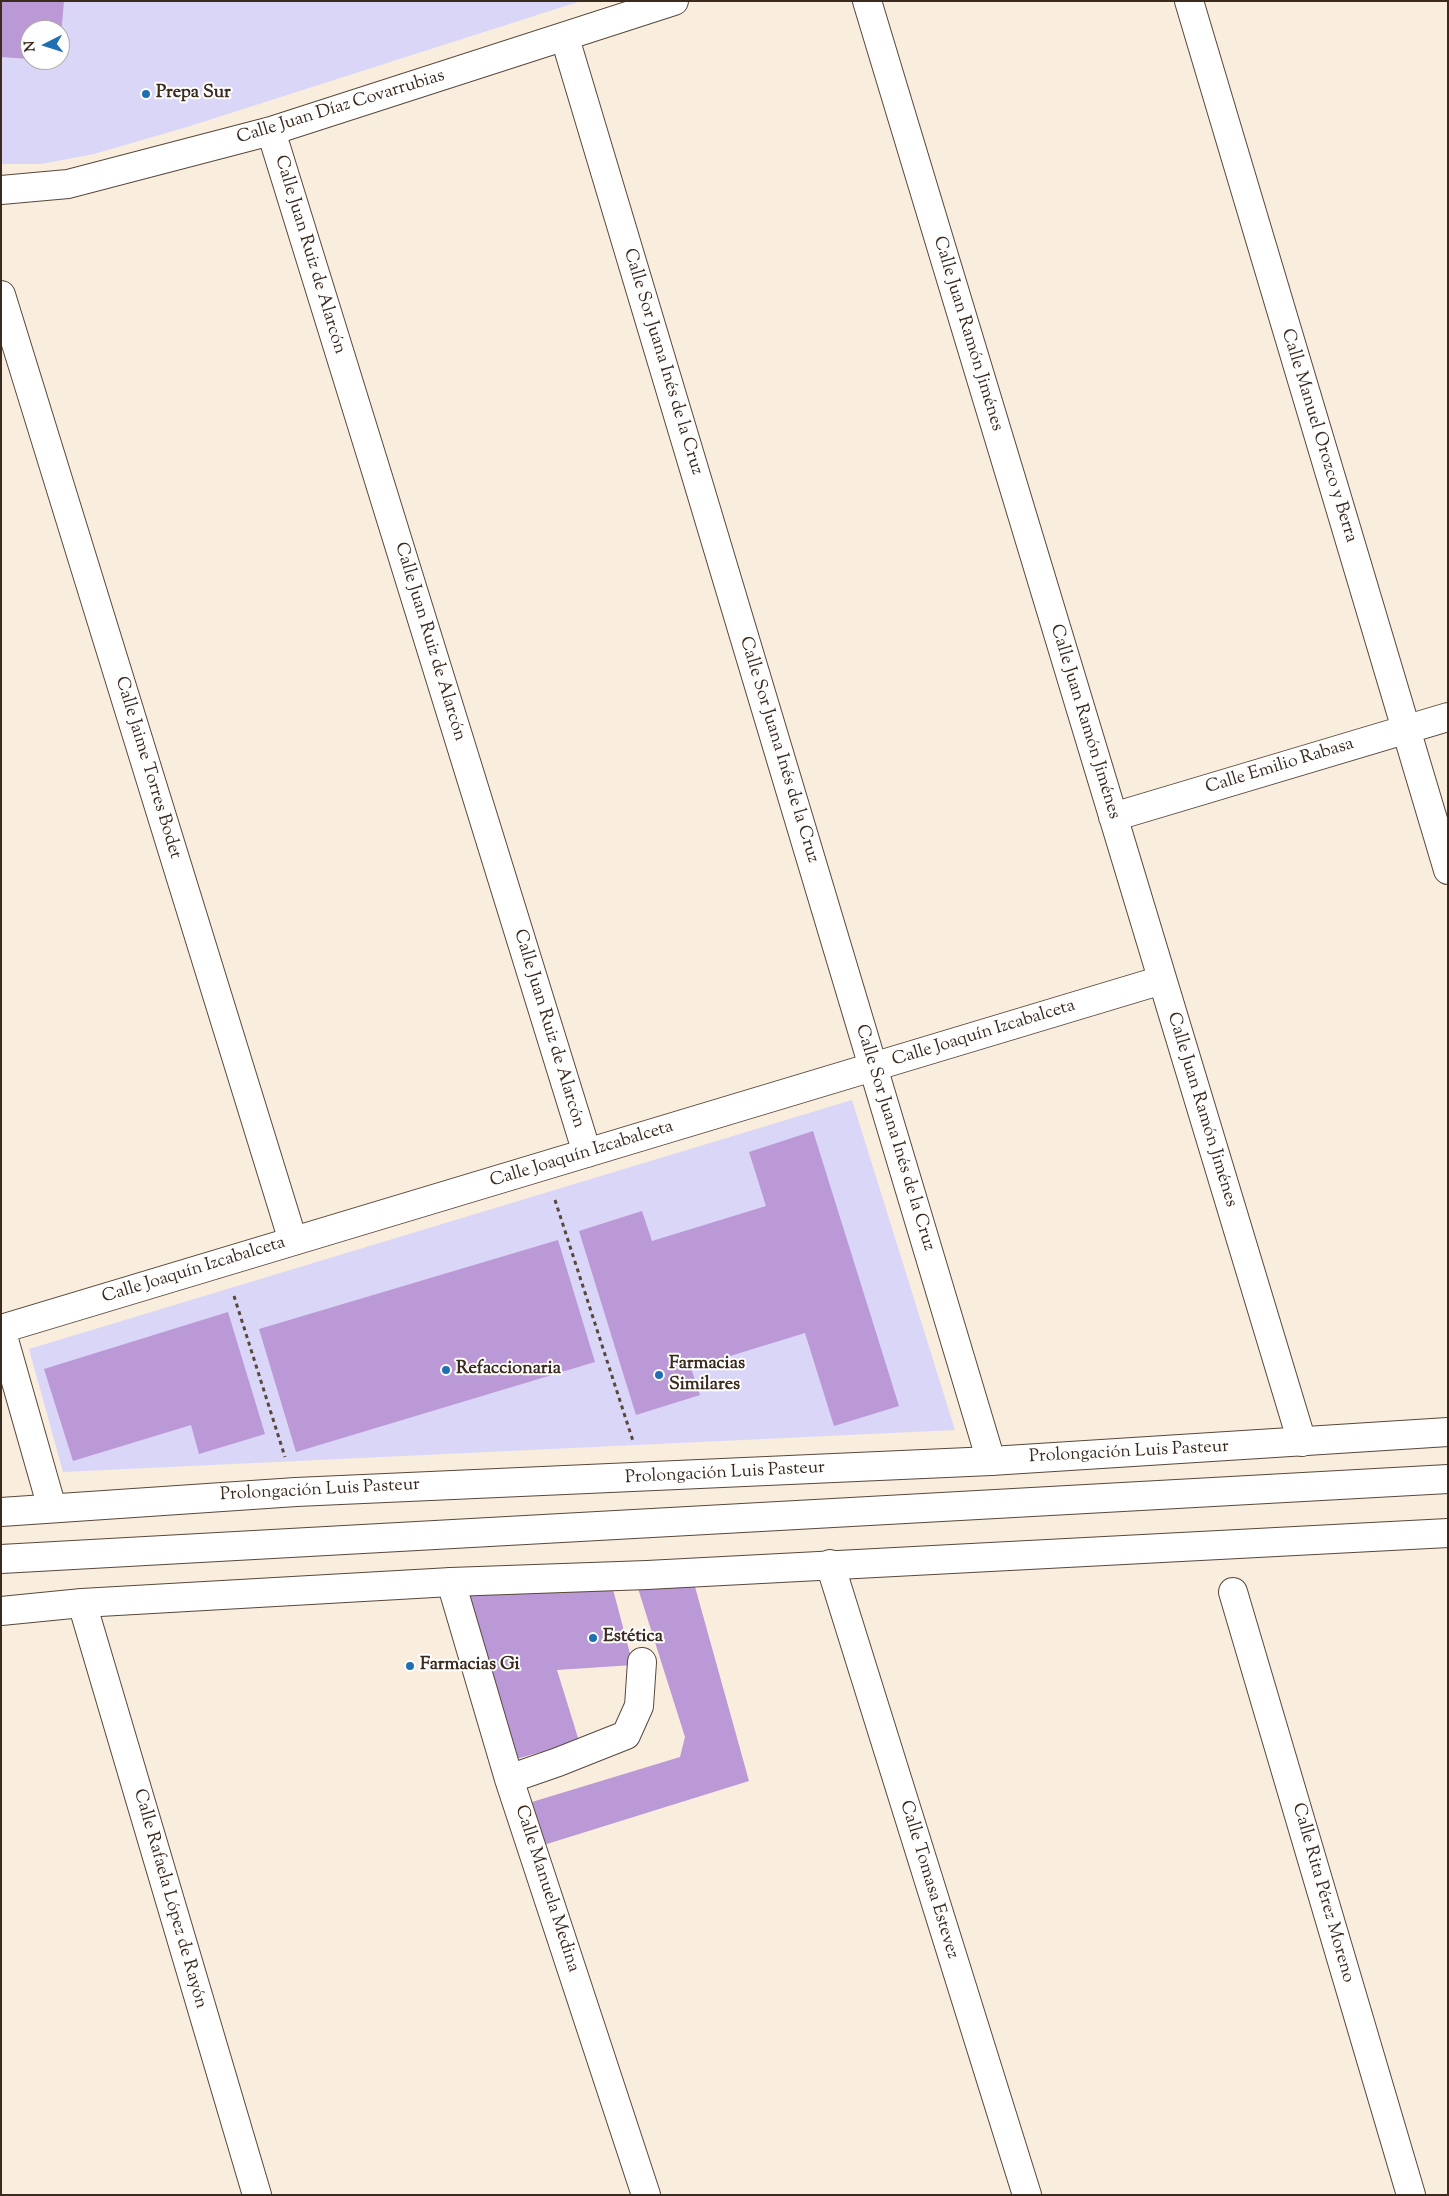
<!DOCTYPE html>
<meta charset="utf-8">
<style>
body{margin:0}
#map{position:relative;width:1449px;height:2196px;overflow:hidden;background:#f9edde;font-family:"Sorts Mill Goudy",serif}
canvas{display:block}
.frame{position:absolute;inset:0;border:2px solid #3b2a1e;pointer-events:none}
.north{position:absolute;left:20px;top:20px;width:50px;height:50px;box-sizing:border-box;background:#fff;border:1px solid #b1aaa5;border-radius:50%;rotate:265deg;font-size:14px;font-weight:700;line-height:20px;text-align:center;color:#3b2a1e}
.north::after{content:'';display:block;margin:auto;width:18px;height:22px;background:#1f6fb2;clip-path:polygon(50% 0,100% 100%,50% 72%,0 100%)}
</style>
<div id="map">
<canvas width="1449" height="2196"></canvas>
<div class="frame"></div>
<div class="north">N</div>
</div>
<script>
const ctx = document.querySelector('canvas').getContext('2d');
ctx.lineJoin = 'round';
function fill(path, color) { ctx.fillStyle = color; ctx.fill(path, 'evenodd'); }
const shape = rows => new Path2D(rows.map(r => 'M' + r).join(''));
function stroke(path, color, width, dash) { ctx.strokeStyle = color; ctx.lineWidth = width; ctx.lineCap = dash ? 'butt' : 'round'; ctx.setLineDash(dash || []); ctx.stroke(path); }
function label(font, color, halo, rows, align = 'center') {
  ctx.font = font + ' "Sorts Mill Goudy",serif'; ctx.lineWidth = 4; ctx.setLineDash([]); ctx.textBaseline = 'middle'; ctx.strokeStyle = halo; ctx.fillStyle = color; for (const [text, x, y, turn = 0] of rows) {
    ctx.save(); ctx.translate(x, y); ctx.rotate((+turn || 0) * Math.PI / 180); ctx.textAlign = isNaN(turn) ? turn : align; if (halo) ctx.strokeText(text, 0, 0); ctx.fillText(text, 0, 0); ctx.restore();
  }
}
fill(shape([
 [1,1,581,1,187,127,94,154,41,164,1,164],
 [30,30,60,30,60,60,30,60],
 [852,1100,955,1430,63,1472,29,1349]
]), '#dad6f7');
fill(shape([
 [1,1,64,1,61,36,60,30,30,30,30,59,1,57],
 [813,1131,899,1406,834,1426,805,1333,691,1368,700,1395,636,1415,579,1231,642,1211,652,1241,766,1206,749,1152],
 [558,1240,595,1362,296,1452,259,1329],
 [228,1312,265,1434,199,1454,191,1425,73,1461,44,1369],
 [692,1576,749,1781,534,1848,522,1805,680,1757,685,1737,635,1579],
 [610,1578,633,1665,557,1670,579,1741,506,1762,460,1586]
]), '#bb98d6');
const minor = shape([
 [867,1,1302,1442],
 [1189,1,1448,870],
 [565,38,991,1461],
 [271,131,587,1153],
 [1,190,68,184,271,131,674,1],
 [1,295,293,1241],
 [1113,817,1448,717],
 [1,1329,1162,980],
 [1,1329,52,1508],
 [830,1564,1027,2195],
 [451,1582,509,1779,646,2195],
 [1233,1592,1411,2195],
 [82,1603,257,2195],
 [509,1779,558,1762,626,1735,639,1706,642,1662]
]);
const major = shape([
 [1,1512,296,1492,991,1461,1448,1432],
 [1,1559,1448,1479],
 [1,1611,82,1603,451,1582,647,1575,1448,1533]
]);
stroke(minor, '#58473b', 30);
stroke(major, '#58473b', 30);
stroke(shape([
 [555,1200,633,1441],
 [234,1296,285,1457]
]), '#58473b', 3, [4, 4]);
stroke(minor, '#fff', 28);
stroke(major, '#fff', 28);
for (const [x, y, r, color] of [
 [146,94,5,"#1f6fb2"],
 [446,1370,5,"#1f6fb2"],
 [659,1375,5,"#1f6fb2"],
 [593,1638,5,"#1f6fb2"],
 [410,1666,5,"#1f6fb2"]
]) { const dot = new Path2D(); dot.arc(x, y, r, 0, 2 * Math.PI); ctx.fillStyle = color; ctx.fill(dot); stroke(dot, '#fff', 2); }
label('bold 18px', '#3b2a1e', '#fff', [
 ["Prepa Sur",156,94],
 ["Farmacias",669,1365],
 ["Similares",669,1386],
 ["Refaccionaria",456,1370],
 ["Estética",603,1638],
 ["Farmacias Gi",420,1666]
], 'left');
label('18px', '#3b2a1e', '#fff', [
 ["Calle Juan Díaz Covarrubias",341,108,-17],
 ["Calle Juan Ruiz de Alarcón",309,255,73],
 ["Calle Juan Ramón Jiménes",967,334,73],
 ["Calle Sor Juana Inés de la Cruz",662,362,73],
 ["Calle Manuel Orozco y Berra",1318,436,73],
 ["Calle Juan Ruiz de Alarcón",429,642,73],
 ["Calle Juan Ramón Jiménes",1084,722,73],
 ["Calle Sor Juana Inés de la Cruz",778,750,73],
 ["Calle Emilio Rabasa",1280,767,-17],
 ["Calle Jaime Torres Bodet",147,768,73],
 ["Calle Juan Ruiz de Alarcón",548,1029,73],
 ["Calle Joaquín Izcabalceta",984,1034,-17],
 ["Calle Juan Ramón Jiménes",1201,1110,73],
 ["Calle Sor Juana Inés de la Cruz",894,1138,73],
 ["Calle Joaquín Izcabalceta",582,1155,-17],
 ["Calle Joaquín Izcabalceta",194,1271,-17],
 ["Prolongación Luis Pasteur",1129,1453,-3],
 ["Prolongación Luis Pasteur",725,1474,-3],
 ["Prolongación Luis Pasteur",320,1491,-3],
 ["Calle Tomasa Estevez",928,1880,73],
 ["Calle Manuela Medina",546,1889,72],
 ["Calle Rita Pérez Moreno",1322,1893,74],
 ["Calle Rafaela López de Rayón",169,1899,74]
]);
</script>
